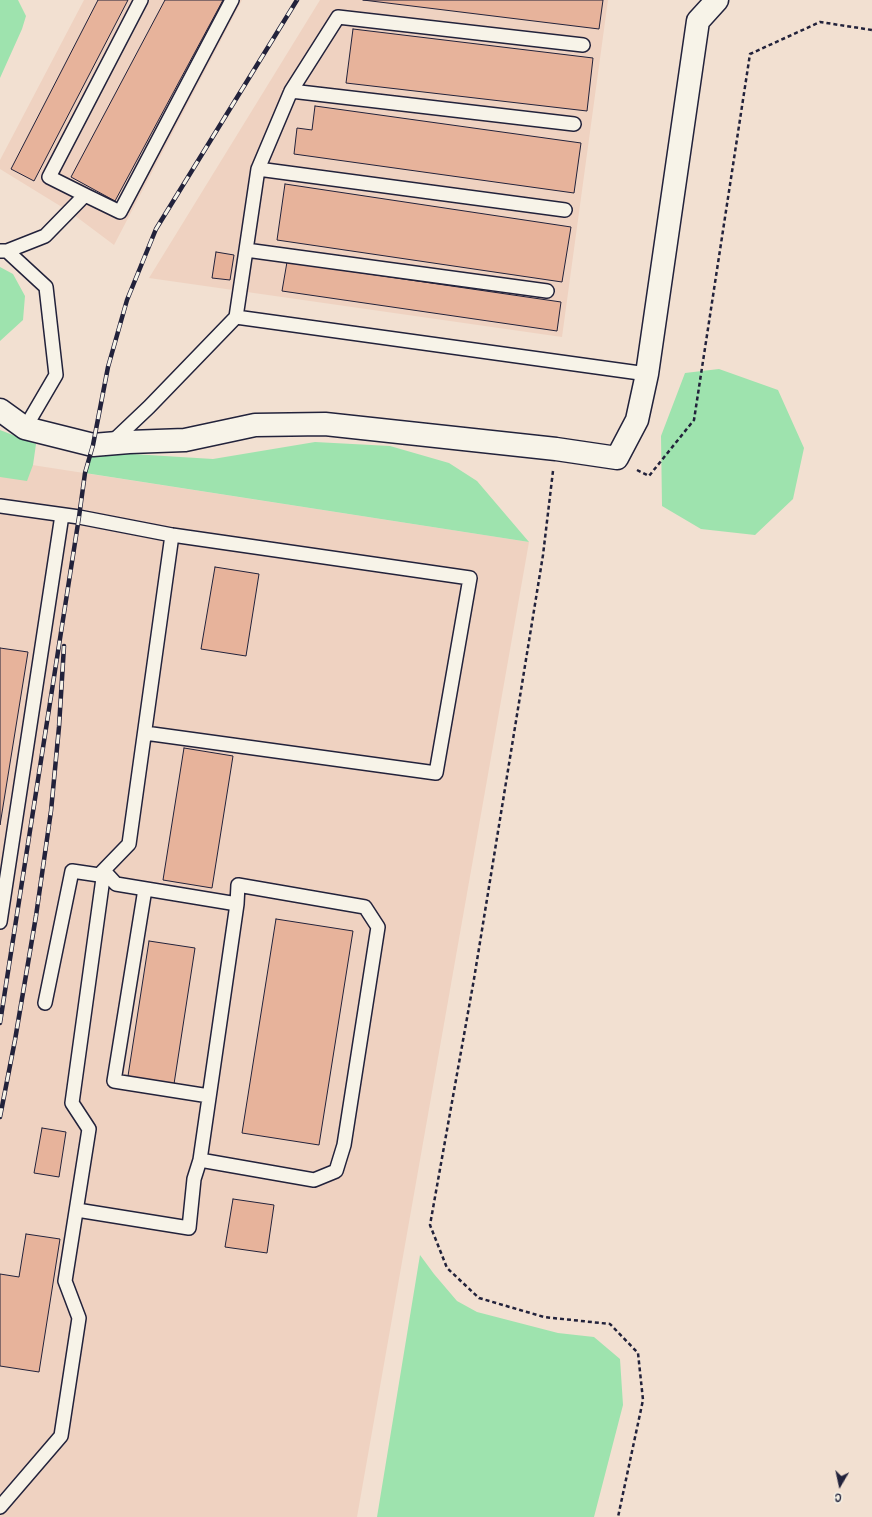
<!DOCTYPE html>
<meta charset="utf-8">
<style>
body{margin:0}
#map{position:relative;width:872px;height:1517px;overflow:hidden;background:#f2e0d1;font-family:Pangolin,sans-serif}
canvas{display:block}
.north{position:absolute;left:820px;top:1465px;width:40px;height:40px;-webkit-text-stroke:3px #f7f3e8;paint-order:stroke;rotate:189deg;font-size:11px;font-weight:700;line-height:16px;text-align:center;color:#22223b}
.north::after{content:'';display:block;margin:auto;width:14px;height:18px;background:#22223b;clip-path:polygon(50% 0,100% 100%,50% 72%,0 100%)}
</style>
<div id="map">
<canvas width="872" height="1517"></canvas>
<div class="north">С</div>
</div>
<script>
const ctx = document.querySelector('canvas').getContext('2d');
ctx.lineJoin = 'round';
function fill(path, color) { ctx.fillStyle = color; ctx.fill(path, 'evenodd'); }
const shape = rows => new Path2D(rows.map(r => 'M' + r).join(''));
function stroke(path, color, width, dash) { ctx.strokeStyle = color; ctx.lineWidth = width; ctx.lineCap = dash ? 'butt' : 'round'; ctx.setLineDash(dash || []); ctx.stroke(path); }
fill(shape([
 [84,0,242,0,114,245,70,212,0,169,0,160],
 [320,0,608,0,562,337,149,278],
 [0,460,529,542,357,1517,0,1517]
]), '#efd2c1');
fill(shape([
 [0,0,18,0,26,16,22,29,0,78],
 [0,267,13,274,25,296,23,320,0,341],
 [719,369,778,390,804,448,793,499,755,535,701,529,662,506,661,436,685,373],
 [0,430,36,444,33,465,27,481,0,477],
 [315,442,390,446,449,463,477,481,529,542,85,473,92,454,116,453,213,459],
 [420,1255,434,1274,457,1301,477,1312,558,1333,594,1337,620,1359,623,1405,594,1517,377,1517]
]), '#9ee3ae');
const building = shape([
 [98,0,128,0,34,181,11,169,98,0],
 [165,0,223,0,115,201,71,177,165,0],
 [363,0,603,0,599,29,363,0],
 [353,29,593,58,587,111,346,83,353,29],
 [315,106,581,143,574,193,294,154,297,128,312,130,315,106],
 [285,184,571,227,562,282,277,240,285,184],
 [216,252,234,255,230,280,212,278,216,252],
 [287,262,561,302,557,331,282,291,287,262],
 [215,567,259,574,246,656,201,649,215,567],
 [0,648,28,652,0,825,0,648],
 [184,748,233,756,212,888,163,880,184,748],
 [276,919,353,931,319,1145,242,1133,276,919],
 [149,941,195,948,174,1084,128,1076,149,941],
 [42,1128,66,1132,59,1177,34,1173,42,1128],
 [233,1199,274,1205,267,1253,225,1247,233,1199],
 [26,1234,60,1239,39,1372,0,1366,0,1274,19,1277,26,1234]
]);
fill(building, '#e7b39b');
stroke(building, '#22223b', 1);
const service = shape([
 [291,91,338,17,583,45],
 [258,169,291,91,574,124],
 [85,195,120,212,232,0],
 [246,250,258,169,565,210],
 [0,251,7,251,45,236,85,195,49,177,141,0],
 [7,251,46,287,56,375,25,428],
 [547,291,246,250,236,317,647,374],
 [110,444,149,407,236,317],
 [0,506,79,517,172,535,470,578,436,773,145,733],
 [104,871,116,884,237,904,200,1160,314,1180,336,1171,344,1145,378,927,365,907,238,885,237,904],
 [145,889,114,1081,209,1096],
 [0,922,62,515],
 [45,1003,72,871,99,875,129,844,172,535],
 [77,1210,189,1228,194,1179,200,1160],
 [0,1507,61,1436,79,1318,65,1281,89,1129,72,1103,104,871]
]);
const minor = shape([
 [0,410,25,428,93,445,129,442,185,440,255,425,325,424,556,449,617,458,637,420,647,374,698,21,717,0]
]);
stroke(service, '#22223b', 16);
stroke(minor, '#22223b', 25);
stroke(shape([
 [637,470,649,476,694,420,750,54,820,22,872,30],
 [553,471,543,555,474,979,430,1225,447,1268,479,1298,544,1317,610,1324,638,1353,643,1400,618,1517]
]), '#22223b', 2.5, [4, 3]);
stroke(service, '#f7f3e8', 13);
stroke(minor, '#f7f3e8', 22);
const rail = shape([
 [0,1023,79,517,85,473,93,445,108,367,127,300,156,229,297,0],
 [0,1117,15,1040,36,916,51,811,59,727,64,646]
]);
stroke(rail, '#22223b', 4.5);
stroke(rail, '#f7f3e8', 3, [9]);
</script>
